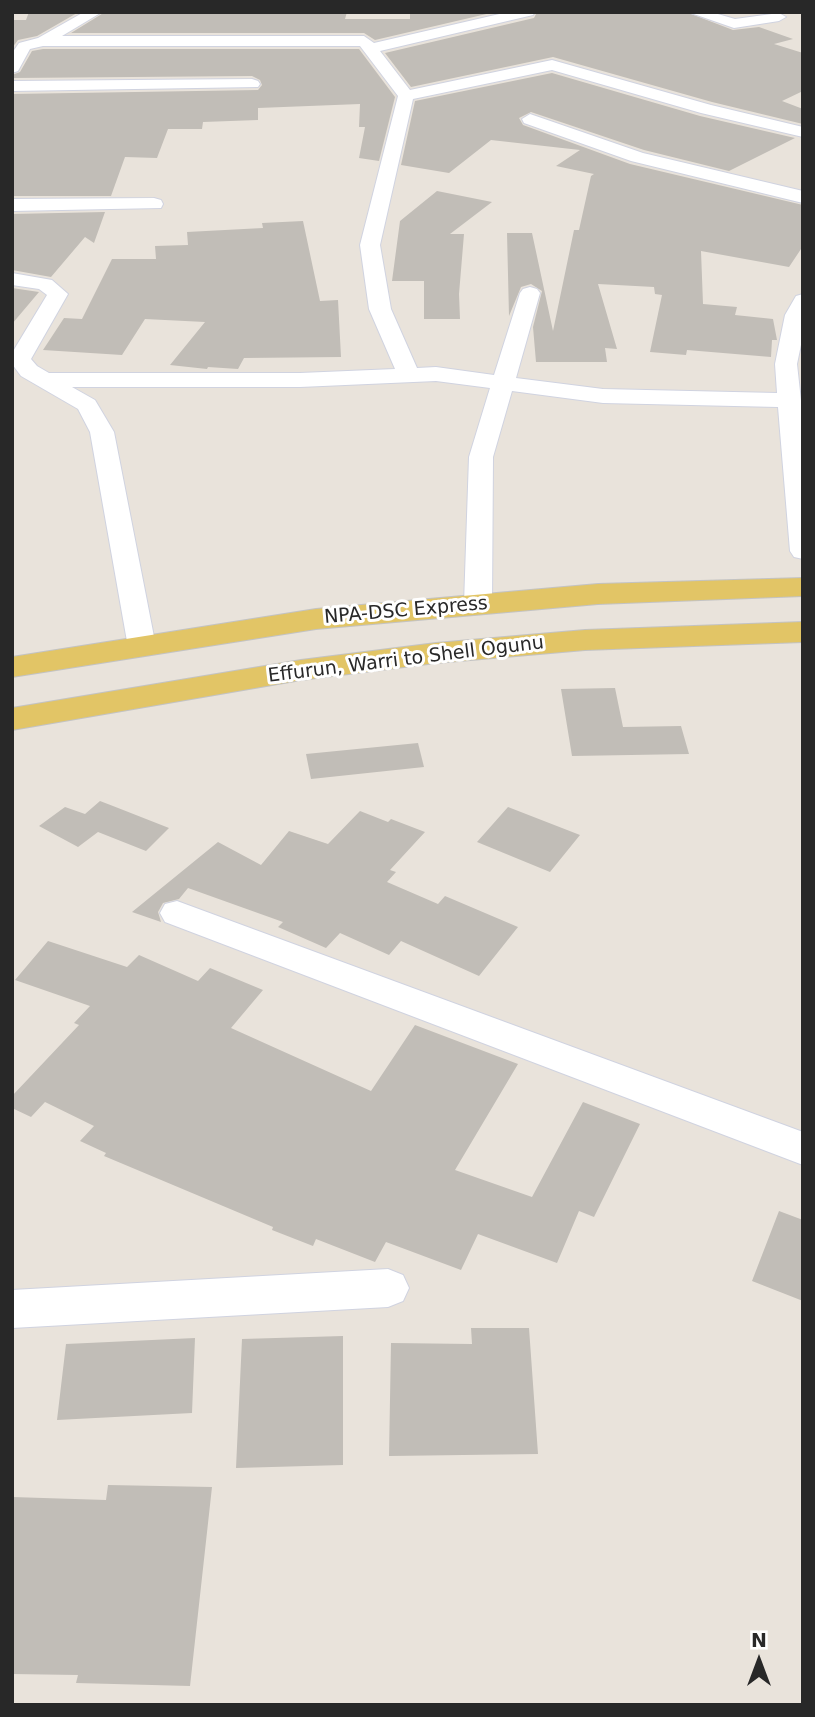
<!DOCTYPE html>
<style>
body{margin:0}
#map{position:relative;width:815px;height:1717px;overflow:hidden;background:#e9e3db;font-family:"DejaVu Sans",sans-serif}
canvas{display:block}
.frame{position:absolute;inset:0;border:14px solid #282828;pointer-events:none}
.north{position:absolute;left:724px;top:1626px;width:70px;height:70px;-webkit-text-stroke:5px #fff;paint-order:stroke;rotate:0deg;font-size:19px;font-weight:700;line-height:28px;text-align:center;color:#282828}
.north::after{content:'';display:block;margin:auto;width:24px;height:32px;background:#282828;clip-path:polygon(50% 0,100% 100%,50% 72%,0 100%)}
</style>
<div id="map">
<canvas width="815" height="1717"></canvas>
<div class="frame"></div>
<div class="north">N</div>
</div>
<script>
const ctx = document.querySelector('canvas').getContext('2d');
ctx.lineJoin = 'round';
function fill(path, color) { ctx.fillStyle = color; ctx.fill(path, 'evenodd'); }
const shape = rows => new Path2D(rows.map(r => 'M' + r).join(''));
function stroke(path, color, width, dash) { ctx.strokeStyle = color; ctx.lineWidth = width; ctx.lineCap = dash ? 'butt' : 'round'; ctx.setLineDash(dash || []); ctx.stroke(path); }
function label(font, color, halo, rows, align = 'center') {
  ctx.font = font + ' "DejaVu Sans",sans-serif'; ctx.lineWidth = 6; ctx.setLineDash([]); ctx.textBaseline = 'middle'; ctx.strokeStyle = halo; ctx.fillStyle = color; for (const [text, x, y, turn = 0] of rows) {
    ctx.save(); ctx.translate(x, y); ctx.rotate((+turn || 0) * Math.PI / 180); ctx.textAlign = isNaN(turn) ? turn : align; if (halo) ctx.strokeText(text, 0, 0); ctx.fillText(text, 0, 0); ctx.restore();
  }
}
fill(shape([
 [29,12,62,12,77,13,37,36,18,40,12,48,12,20,26,20],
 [105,12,347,12,345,19,410,19,410,12,495,12,375,40,364,33,71,33],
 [537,12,686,12,733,30,759,27,793,39,774,44,803,53,803,91,782,101,803,109,803,124,712,102,553,57,411,87,385,53,534,18],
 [43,49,359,49,395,97,379,161,359,158,365,127,359,127,360,104,258,108,258,120,203,122,202,129,168,129,157,158,125,157,111,196,12,196,12,94,258,90,262,85,260,80,252,76,12,78,12,75,20,72,32,51],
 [552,73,700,116,795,138,729,171,644,150,531,112,519,118,523,125,630,164,803,205,803,246,789,267,701,251,703,304,737,307,735,315,773,319,777,340,772,340,771,357,687,350,686,355,650,352,662,295,655,294,654,287,598,284,617,349,605,348,607,362,536,362,533,327,542,291,531,284,521,287,509,316,507,233,532,233,553,331,574,230,579,230,591,176,594,174,556,166,580,150,491,140,449,173,401,165,415,101],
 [437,191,492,202,450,234,464,234,459,294,460,319,424,319,424,281,392,281,400,221],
 [105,212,94,243,85,237,51,277,12,270,12,214],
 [303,221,320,301,338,300,341,357,244,358,238,369,208,367,207,369,170,365,205,322,145,319,122,355,43,350,64,318,82,319,112,259,156,259,155,246,188,245,187,232,263,228,262,223],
 [12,288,39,292,12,324],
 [615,688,623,727,681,726,689,754,572,756,561,689],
 [418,743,424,767,311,779,306,754],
 [100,801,113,806,169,828,146,851,98,832,78,847,39,826,65,807,85,814],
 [508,807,580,835,550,872,477,842],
 [360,811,388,822,391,819,425,832,390,870,396,872,387,882,438,904,445,896,518,927,479,976,401,941,389,955,340,933,326,948,278,927,283,922,188,888,179,899,163,903,158,912,161,922,132,912,218,842,261,865,289,831,328,844],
 [48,941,127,967,139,955,198,981,210,968,263,990,231,1028,371,1091,415,1025,518,1064,455,1170,532,1197,583,1102,640,1124,594,1217,579,1211,557,1263,478,1234,461,1270,386,1242,375,1262,316,1239,313,1246,272,1230,273,1227,104,1156,106,1153,80,1141,94,1126,45,1102,31,1117,12,1108,12,1096,79,1025,74,1023,90,1006,15,980],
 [779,1211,803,1220,803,1301,752,1281],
 [471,1328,529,1328,538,1454,389,1456,391,1343,472,1344],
 [343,1336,343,1465,236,1468,242,1339],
 [195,1338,192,1413,57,1420,66,1344],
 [108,1485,212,1487,190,1686,76,1683,78,1675,12,1674,12,1497,106,1500]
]), '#c1bdb7');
const minor = shape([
 [84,12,102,12,62,36,364,36,374,43,508,12,535,12,533,15,380,51,410,90,552,60,711,105,803,127,803,137,701,113,552,70,413,99,380,245,391,309,417,368,436,367,494,375,520,293,523,289,530,287,537,289,540,293,516,378,603,389,777,393,775,364,785,315,796,296,803,294,803,335,797,364,803,419,803,559,794,557,790,551,778,407,603,403,512,391,493,457,492,604,488,610,478,612,468,610,464,604,469,457,490,388,436,381,300,387,72,387,95,400,114,432,156,647,152,653,142,656,132,653,128,647,90,432,78,409,21,376,12,364,12,353,47,295,39,289,12,285,12,273,52,280,68,294,31,359,37,366,49,373,300,373,395,369,369,309,360,245,398,96,360,46,43,46,30,49,18,71,12,73,12,53,19,43,38,38,84,12],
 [688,12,711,12,735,19,779,13,786,17,779,21,734,28,688,12],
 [252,79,258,81,260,84,258,87,12,91,12,81,252,79],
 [530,114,643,153,803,191,803,203,631,161,524,123,522,119,530,114],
 [154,198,161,200,163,204,161,208,12,211,12,199,154,198],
 [177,901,803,1132,803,1165,165,922,160,913,165,904,177,901],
 [388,1269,403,1275,409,1288,403,1301,388,1307,12,1328,12,1290,388,1269]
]);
const primary = shape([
 [803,578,803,596,598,604,316,629,12,677,12,657,316,609,598,584,803,578],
 [803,622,803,642,585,650,436,663,301,680,12,730,12,708,301,660,436,643,585,630,803,622]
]);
stroke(minor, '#d0d3e0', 2);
stroke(primary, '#c3c3c3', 2);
fill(minor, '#fff');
fill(primary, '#e2c566');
label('19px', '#282828', '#fff', [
 ["NPA-DSC Express",406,611,-5],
 ["Effurun, Warri to Shell Ogunu",406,660,-7]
]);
</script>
